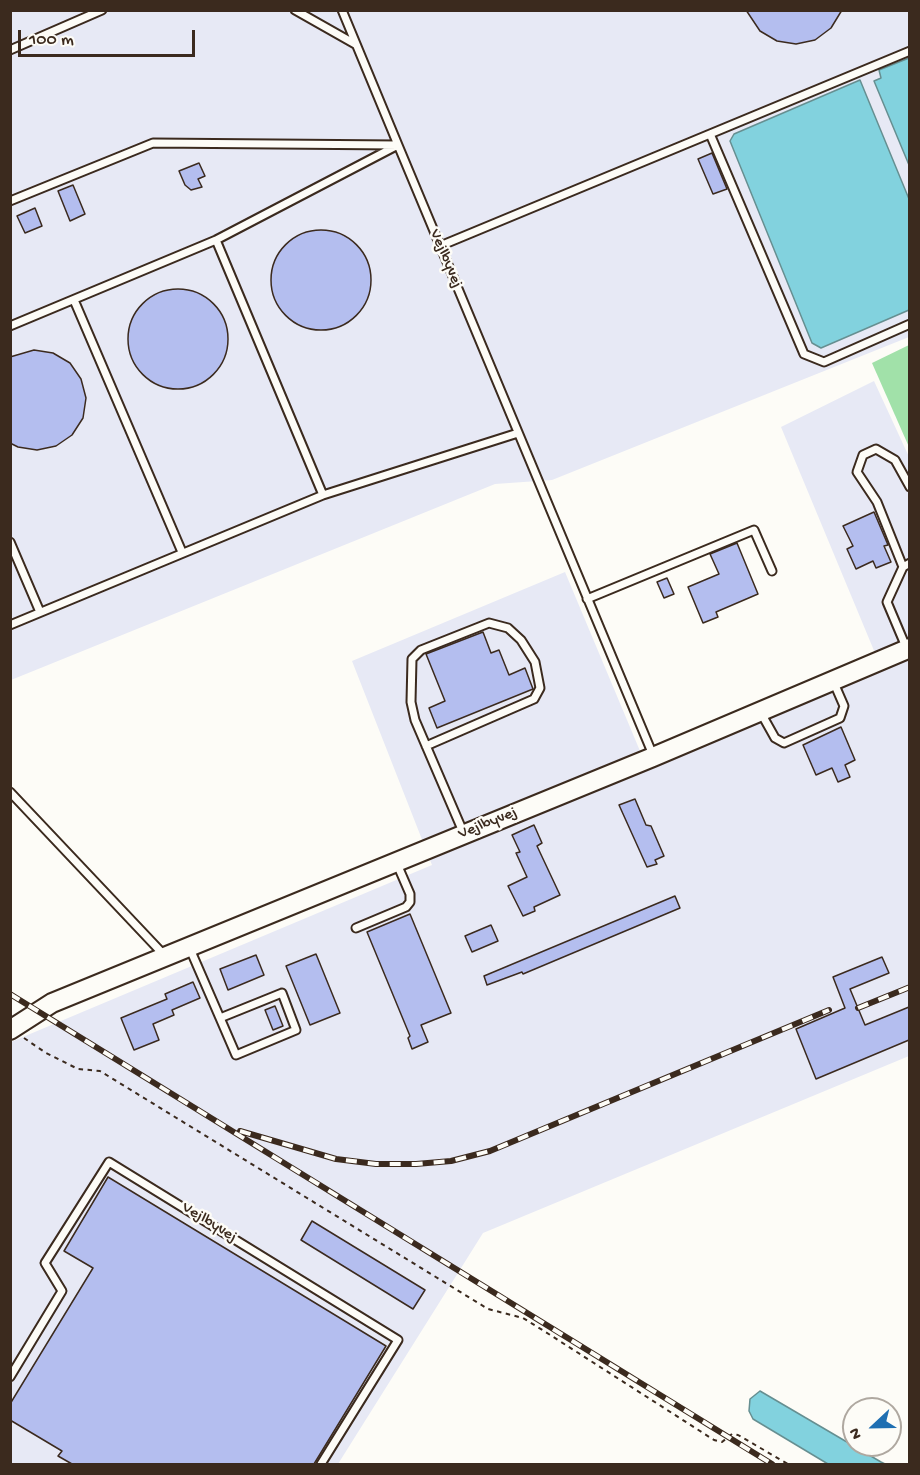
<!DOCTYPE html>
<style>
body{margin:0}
#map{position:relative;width:920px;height:1475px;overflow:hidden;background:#fdfcf7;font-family:"Gochi Hand",sans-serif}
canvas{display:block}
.frame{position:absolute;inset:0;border:12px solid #3b2a1e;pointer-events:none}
.north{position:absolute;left:842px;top:1397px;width:60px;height:60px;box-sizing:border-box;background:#fdfcf7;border:2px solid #afa8a0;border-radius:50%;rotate:248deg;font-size:16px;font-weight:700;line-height:24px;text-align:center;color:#3b2a1e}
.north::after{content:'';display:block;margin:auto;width:21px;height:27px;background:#1f6fb2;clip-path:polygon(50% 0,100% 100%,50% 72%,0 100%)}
.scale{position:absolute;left:18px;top:30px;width:177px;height:27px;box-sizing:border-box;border:3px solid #3b2a1e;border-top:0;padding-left:8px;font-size:18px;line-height:21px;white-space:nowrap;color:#3b2a1e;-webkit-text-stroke:4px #fdfcf7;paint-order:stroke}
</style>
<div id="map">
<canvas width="920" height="1475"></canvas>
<div class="frame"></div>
<div class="north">N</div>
<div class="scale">100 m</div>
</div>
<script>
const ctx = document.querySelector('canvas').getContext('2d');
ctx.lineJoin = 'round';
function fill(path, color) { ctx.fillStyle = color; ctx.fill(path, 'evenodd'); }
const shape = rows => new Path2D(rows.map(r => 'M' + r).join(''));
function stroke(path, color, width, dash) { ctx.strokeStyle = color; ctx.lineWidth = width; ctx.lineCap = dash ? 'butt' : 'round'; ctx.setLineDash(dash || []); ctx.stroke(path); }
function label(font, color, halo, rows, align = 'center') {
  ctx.font = font + ' "Gochi Hand",sans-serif'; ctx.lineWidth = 5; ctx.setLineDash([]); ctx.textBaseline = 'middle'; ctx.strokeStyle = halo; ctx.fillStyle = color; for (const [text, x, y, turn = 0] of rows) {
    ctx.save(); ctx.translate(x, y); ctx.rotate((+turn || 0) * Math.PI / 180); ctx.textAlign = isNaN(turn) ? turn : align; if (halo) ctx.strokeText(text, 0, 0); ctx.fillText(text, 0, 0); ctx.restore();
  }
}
fill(shape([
 [11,11,909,11,909,337,552,480,495,484,11,680],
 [874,381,910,459,909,1056,483,1233,338,1464,11,1464,11,1042,432,865,352,661,565,572,640,751,875,653,781,427]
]), '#e7e9f5');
fill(shape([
 [909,345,909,447,872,363]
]), '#a1e1a9');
const water = shape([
 [909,58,909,165,874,81,881,78,879,70,909,58],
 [860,80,909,199,909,310,821,348,812,343,730,141,734,134,860,80],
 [760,1391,881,1462,885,1464,828,1464,753,1419,749,1411,750,1399,760,1391]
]);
fill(water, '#82d2de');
stroke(water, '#668f91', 1.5);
const building = shape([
 [746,10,842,10,831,28,815,40,796,44,777,41,760,31,746,10],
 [712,153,727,189,713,194,698,159,712,153],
 [199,163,205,176,198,179,202,187,191,190,185,185,179,171,199,163],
 [73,185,85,214,70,221,58,191,73,185],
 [35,208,42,226,25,233,17,216,35,208],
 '271 280a50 50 0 1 1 100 0a50 50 0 1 1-100 0Z',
 '128 339a50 50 0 1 1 100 0a50 50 0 1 1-100 0Z',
 [34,350,53,353,70,363,81,379,86,398,83,418,72,435,56,446,37,450,18,447,10,443,10,357,34,350],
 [874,512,888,545,884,546,891,562,876,568,873,561,856,569,847,549,853,546,843,526,874,512],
 [737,543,758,594,716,612,718,617,703,623,688,587,719,574,710,554,737,543],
 [667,578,674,594,664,598,657,582,667,578],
 [483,632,491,653,499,650,509,675,525,668,533,689,437,728,429,708,445,701,426,654,483,632],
 [841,727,855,760,845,765,850,777,838,782,832,768,816,775,803,745,841,727],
 [635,799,646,825,651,826,664,856,655,860,657,864,647,867,619,805,635,799],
 [534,825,542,843,537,846,560,895,534,907,535,911,523,916,508,886,527,877,516,853,520,852,512,835,534,825],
 [675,896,680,908,523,974,522,972,487,985,484,976,675,896],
 [410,914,451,1013,421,1025,428,1042,412,1049,408,1038,410,1036,367,932,410,914],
 [491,925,498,941,472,952,465,936,491,925],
 [316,954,340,1013,310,1025,286,966,316,954],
 [256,955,264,975,228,990,220,969,256,955],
 [882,957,889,973,850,989,865,1025,909,1007,909,1040,816,1079,796,1029,845,1008,833,977,882,957],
 [193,982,200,998,172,1010,174,1015,153,1024,159,1040,134,1050,121,1018,167,999,165,994,193,982],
 [275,1006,283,1026,273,1030,265,1010,275,1006],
 [108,1177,386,1346,314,1464,72,1464,58,1456,62,1451,10,1420,10,1404,93,1268,64,1251,108,1177],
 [312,1221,425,1290,413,1309,301,1240,312,1221]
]);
fill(building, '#b4beef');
stroke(building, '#3b2a1e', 1.5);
const lane = shape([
 [295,10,355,44],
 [10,50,102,10],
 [710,134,804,354,824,362,910,324],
 [10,201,153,143,398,145,653,755],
 [216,240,323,495],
 [440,246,910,51],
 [74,300,182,552],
 [10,326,216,240,398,145,342,10],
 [10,542,40,612],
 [903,567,877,502,857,472,863,455,876,449,895,460,910,487],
 [587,599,754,530,772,571],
 [10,625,323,495,518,433],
 [906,647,887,602,903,567,910,563],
 [761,713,775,738,784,743,840,718,844,706,834,683],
 [426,746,534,699,540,688,535,662,521,640,508,628,489,623,421,650,412,659,411,702,415,720,464,834],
 [10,792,165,956],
 [356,928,406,907,410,902,410,894,397,864],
 [190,949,220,1018,236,1055,296,1030,282,993,220,1018],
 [10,1377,62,1291,45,1263,109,1162,398,1340,321,1464]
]);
const secondary = shape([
 [10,1030,52,1003,653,757,910,648]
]);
stroke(lane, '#3b2a1e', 11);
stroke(secondary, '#3b2a1e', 22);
stroke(shape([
 [24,1038,46,1053,78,1069,100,1071,488,1309,523,1318,544,1331,714,1440,722,1442,732,1434,738,1435,788,1464]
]), '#3b2a1e', 2, [4.5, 4.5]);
stroke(lane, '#fdfcf7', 7);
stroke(secondary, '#fdfcf7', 18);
const rail = shape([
 [10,994,772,1464],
 [858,1008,910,987],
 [240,1131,336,1159,376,1164,416,1164,451,1161,490,1151,829,1010]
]);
stroke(rail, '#3b2a1e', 6);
stroke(rail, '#fdfcf7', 4, [11]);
label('16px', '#3b2a1e', '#fdfcf7', [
 ["Vejlbyvej",445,259,67],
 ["Vejlbyvej",488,824,-22],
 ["Vejlbyvej",209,1223,32]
]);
</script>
